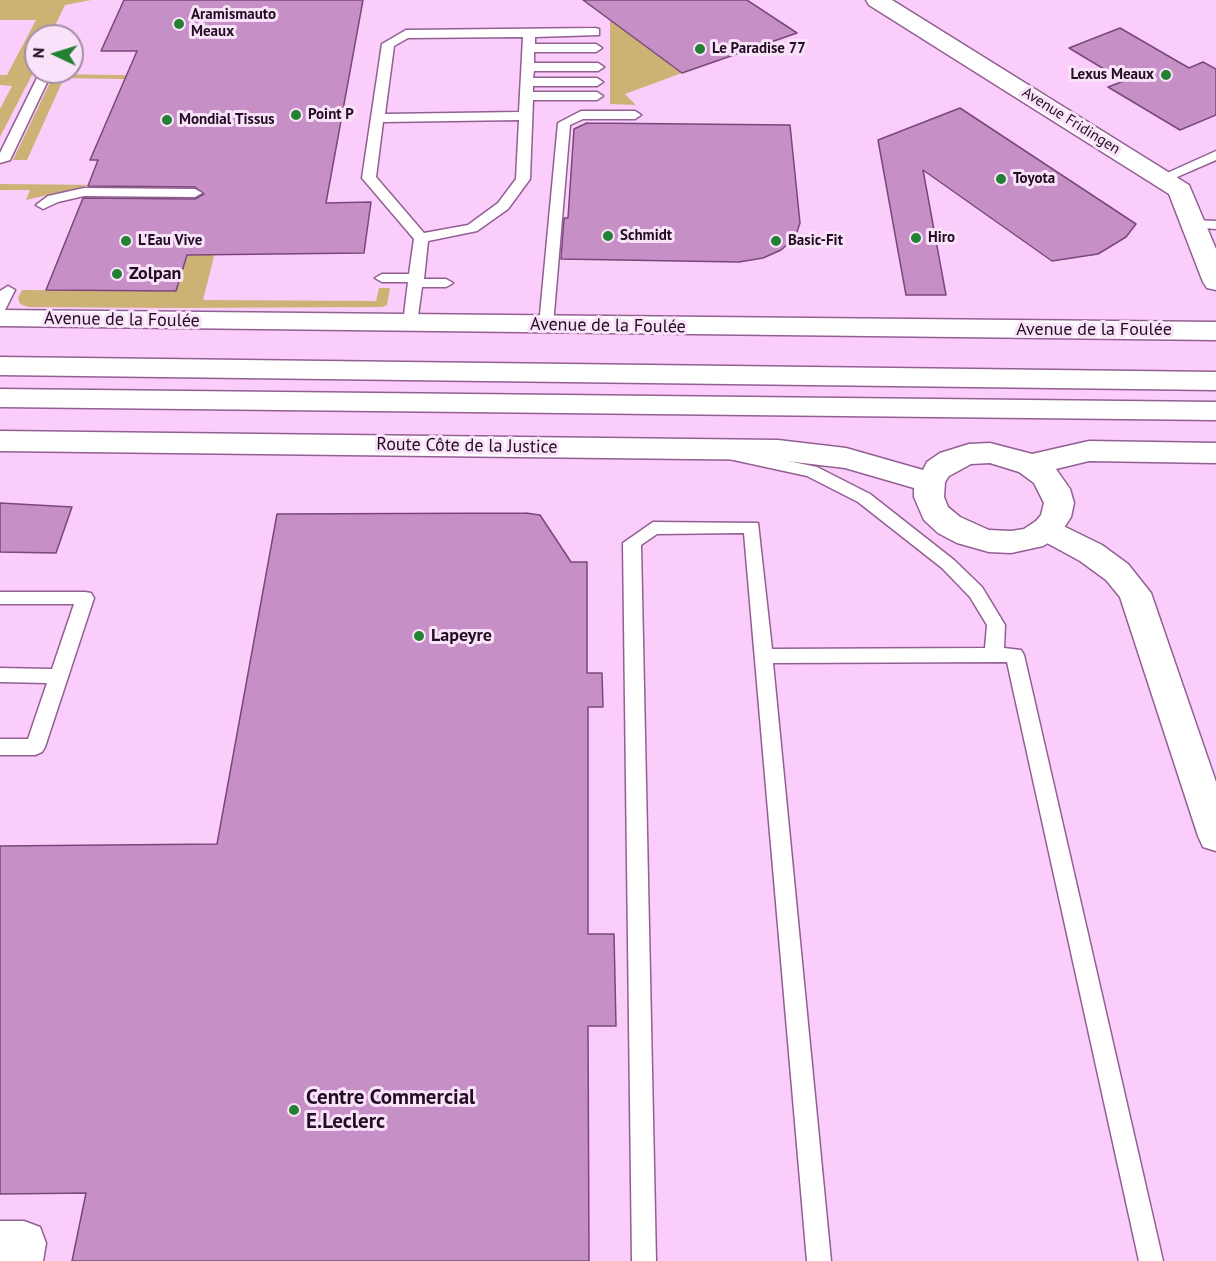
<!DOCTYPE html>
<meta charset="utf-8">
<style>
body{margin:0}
#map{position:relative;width:1216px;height:1261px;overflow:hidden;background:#fbcdfb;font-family:"PT Sans",sans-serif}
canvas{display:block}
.north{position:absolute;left:24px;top:24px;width:60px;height:60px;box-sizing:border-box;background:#fae3fa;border:2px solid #a48ea4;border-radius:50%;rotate:274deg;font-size:16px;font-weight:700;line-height:24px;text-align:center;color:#220e23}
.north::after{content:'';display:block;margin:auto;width:21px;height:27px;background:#228133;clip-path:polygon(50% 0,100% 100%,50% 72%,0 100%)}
</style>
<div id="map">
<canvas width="1216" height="1261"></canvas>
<div class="north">N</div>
</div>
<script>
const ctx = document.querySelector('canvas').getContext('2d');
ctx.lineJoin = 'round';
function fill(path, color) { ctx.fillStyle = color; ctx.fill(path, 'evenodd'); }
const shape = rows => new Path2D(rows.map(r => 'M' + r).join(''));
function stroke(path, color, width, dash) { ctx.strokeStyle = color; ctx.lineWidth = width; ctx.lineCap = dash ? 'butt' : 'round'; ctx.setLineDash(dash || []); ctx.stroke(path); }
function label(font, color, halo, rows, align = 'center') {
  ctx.font = font + ' "PT Sans",sans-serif'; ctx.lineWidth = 6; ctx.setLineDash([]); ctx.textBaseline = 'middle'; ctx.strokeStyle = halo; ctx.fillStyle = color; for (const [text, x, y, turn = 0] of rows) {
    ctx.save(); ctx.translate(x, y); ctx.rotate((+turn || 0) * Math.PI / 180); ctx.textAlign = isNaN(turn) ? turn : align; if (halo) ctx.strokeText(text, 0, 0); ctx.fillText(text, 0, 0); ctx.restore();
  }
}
fill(shape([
 [0,0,91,0,65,5,50,36,36,36,36,67,0,137,0,109,12,86,0,85,0,75,7,75,36,20,0,20],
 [279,0,203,300,376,301,379,288,390,288,387,305,382,307,171,308,29,307,20,304,18,298,22,290,176,291,207,188,87,186,26,200,30,190,0,190,0,184,199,186,233,84,123,83,124,79,64,78,27,160,13,160,54,74,236,77],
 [610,0,618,0,619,27,682,73,625,94,636,105,610,104]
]), '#cdb275');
const building = shape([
 [124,0,363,0,326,203,371,202,364,253,187,255,176,291,46,290,83,198,195,199,204,194,195,187,88,186,98,160,90,160,137,51,101,51,124,0],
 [583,0,747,0,797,33,682,73,583,0],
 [1120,28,1189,68,1203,62,1216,69,1216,115,1180,130,1108,87,1124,81,1069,48,1120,28],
 [960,108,1136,224,1126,237,1098,254,1052,261,923,170,946,295,906,295,878,140,960,108],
 [587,123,790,125,800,223,795,238,781,250,763,258,739,262,561,259,564,218,568,218,574,129,587,123],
 [0,503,72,507,56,553,0,552,0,503],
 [526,513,540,515,571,562,587,562,587,673,602,673,603,707,588,707,588,934,614,934,616,1026,588,1026,589,1261,72,1261,86,1193,0,1194,0,846,217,844,277,514,526,513]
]);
fill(building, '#c690c7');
stroke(building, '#79487b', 1.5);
const service = shape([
 [595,28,599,29,599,35,535,37,535,44,596,44,602,48,596,52,534,52,534,63,598,63,604,67,598,71,534,71,533,78,597,78,603,82,597,86,533,86,533,92,597,92,603,96,597,100,533,100,530,179,508,209,477,231,428,241,424,279,446,279,453,283,446,287,422,287,417,323,410,328,405,326,403,323,408,282,382,282,375,278,382,274,409,274,414,239,362,178,382,44,406,30,595,28],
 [523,37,519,112,385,114,394,46,408,38,523,37],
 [519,120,516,179,498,203,468,225,424,233,376,177,383,122,519,120],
 [40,72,52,72,10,160,0,163,0,153,40,72],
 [581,111,635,111,641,115,635,119,583,119,570,125,553,325,546,330,539,325,558,123,581,111],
 [1216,151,1216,160,1168,181,1163,182,1156,178,1216,151],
 [84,188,195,189,202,193,195,197,84,196,58,202,43,209,36,205,48,196,84,188],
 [1194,220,1216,221,1216,229,1189,227,1189,221,1194,220],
 [8,286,15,290,5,310,0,312,0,291,8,286],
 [735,450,817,467,870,494,954,560,982,587,1005,625,1004,648,1021,650,1024,655,1163,1261,1139,1261,1007,662,773,663,831,1261,807,1261,744,533,657,534,641,545,656,1261,632,1261,623,543,653,522,758,523,772,649,985,648,987,625,970,597,942,568,858,502,807,476,729,459,727,455,729,451,735,450],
 [0,592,85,592,91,593,94,598,45,747,42,752,35,755,0,755,0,739,28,739,47,683,0,682,0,668,52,669,74,604,0,604,0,592]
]);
const minor = shape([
 [866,0,892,0,1189,185,1216,249,1216,290,1207,288,1203,282,1169,194,869,5,866,0],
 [0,310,1216,322,1216,340,0,326,0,310],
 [1047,518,1102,545,1128,564,1151,593,1216,782,1216,851,1203,847,1198,836,1120,597,1106,580,1080,561,1036,537,1031,529,1036,521,1047,518],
 [0,1221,24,1221,40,1227,46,1243,43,1261,0,1261,0,1221]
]);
const tertiary = shape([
 [0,431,778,440,846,448,923,470,927,462,940,453,969,444,990,443,1032,454,1089,441,1216,443,1216,463,1089,461,1056,469,1070,489,1074,503,1071,517,1058,537,1043,546,1011,553,989,552,957,543,938,533,924,520,914,497,914,488,845,468,778,460,0,451,0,431],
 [990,463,1019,472,1034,483,1044,503,1041,515,1036,521,1024,529,1011,531,989,530,960,517,948,507,944,497,945,482,949,476,971,464,990,463]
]);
const trunk = shape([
 [0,357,1216,372,1216,390,0,375,0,357],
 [0,389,1216,402,1216,420,0,407,0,389]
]);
stroke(service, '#925f93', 3);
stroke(minor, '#925f93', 3);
stroke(tertiary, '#925f93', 3);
stroke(trunk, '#925f93', 3);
fill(service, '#fff');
fill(minor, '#fff');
fill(tertiary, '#fff');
fill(trunk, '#fff');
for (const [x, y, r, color] of [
 [179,24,6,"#228133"],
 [700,49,6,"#228133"],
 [1166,75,6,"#228133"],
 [296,115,6,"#228133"],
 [167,120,6,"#228133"],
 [1001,179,6,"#228133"],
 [608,236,6,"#228133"],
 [916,238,6,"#228133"],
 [126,241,6,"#228133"],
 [776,241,6,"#228133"],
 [117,274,6,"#228133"],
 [419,636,6,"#228133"],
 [294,1110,6,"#228133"]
]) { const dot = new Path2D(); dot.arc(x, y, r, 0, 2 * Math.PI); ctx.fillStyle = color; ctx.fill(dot); stroke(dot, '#fae3fa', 2); }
label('bold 15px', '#220e23', '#fae3fa', [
 ["Aramismauto",191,15],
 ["Meaux",191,32],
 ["Le Paradise 77",712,49],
 ["Lexus Meaux",1154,75,"right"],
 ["Point P",308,115],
 ["Mondial Tissus",179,120],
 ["Toyota",1013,179],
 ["Schmidt",620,236],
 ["Hiro",928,238],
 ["L'Eau Vive",138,241],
 ["Basic-Fit",788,241]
], 'left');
label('15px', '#220e23', '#fae3fa', [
 ["Avenue Fridingen",1071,121,32]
]);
label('bold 18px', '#220e23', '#fae3fa', [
 ["Zolpan",129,274],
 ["Lapeyre",431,636]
], 'left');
label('18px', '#220e23', '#fae3fa', [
 ["Avenue de la Foulée",122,320,1],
 ["Avenue de la Foulée",608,326,1],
 ["Avenue de la Foulée",1094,330],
 ["Route Côte de la Justice",467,446,1]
]);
label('bold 21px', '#220e23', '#fae3fa', [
 ["Centre Commercial",306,1098],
 ["E.Leclerc",306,1122]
], 'left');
</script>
